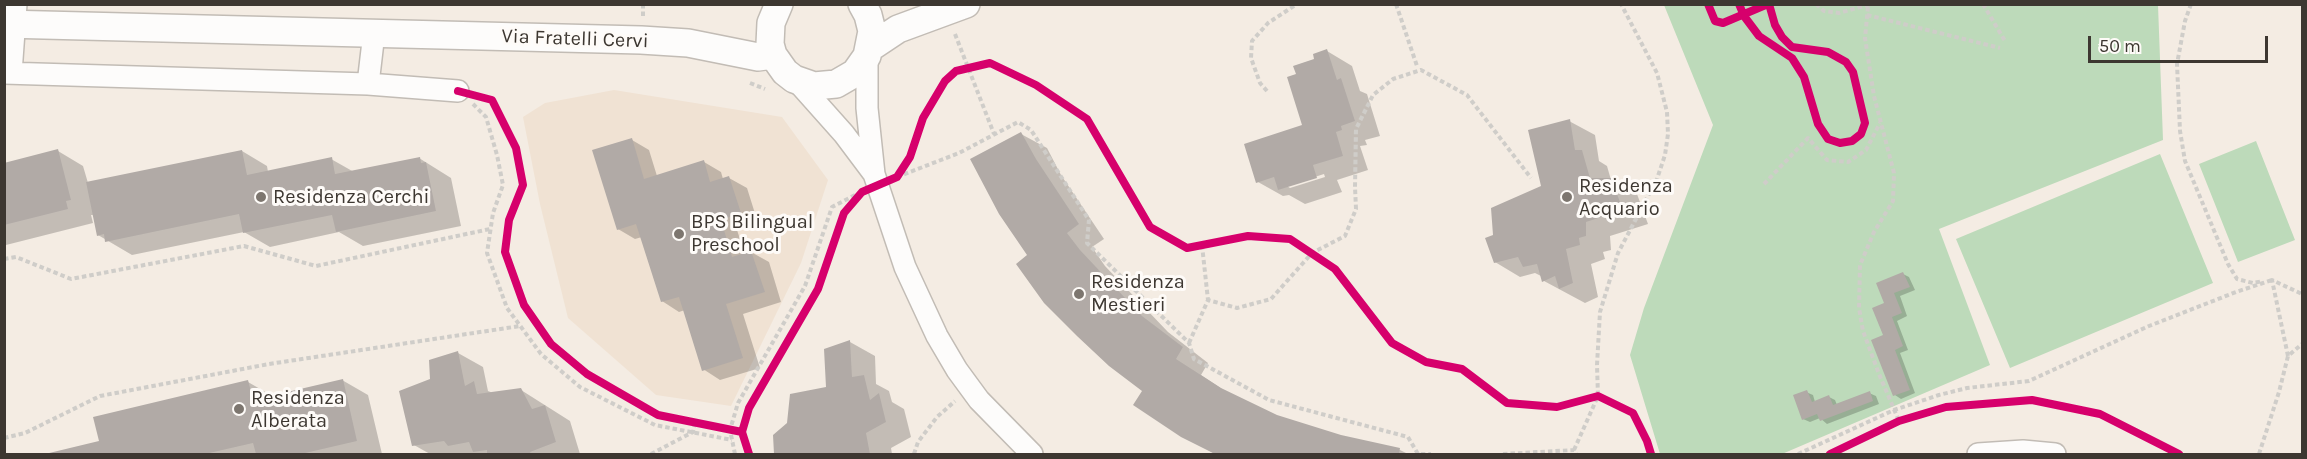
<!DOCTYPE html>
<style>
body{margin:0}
#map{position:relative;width:2307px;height:459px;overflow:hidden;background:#f4ece3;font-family:Karla,sans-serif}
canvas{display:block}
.frame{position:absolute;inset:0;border:6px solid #3d3731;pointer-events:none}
.scale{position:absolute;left:2088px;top:36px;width:180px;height:27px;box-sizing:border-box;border:3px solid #3d3731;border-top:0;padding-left:8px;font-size:18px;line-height:21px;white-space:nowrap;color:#3d3731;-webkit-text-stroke:4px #fefbf8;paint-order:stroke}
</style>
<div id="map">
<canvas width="2307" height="459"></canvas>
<div class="frame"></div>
<div class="scale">50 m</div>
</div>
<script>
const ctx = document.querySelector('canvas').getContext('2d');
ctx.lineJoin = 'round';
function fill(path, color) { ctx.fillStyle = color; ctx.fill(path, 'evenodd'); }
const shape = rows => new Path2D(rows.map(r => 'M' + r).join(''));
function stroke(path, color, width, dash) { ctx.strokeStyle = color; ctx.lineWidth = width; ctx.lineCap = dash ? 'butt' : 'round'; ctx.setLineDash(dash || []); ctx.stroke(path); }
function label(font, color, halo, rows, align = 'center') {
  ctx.font = font + ' Karla,sans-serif'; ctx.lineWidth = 6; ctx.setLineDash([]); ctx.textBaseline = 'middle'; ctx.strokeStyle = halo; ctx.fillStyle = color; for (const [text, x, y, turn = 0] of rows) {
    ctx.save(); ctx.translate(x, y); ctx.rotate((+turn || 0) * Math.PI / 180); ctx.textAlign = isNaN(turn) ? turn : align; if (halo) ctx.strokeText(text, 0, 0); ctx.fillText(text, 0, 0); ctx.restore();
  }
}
fill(shape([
 [614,90,782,117,828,180,801,263,731,406,656,395,568,318,540,204,523,117,545,103]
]), '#f0e2d3');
fill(shape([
 [1664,5,2158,5,2163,140,1939,229,1990,365,1782,454,1660,454,1630,355,1644,308,1713,125],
 [2256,141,2295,240,2238,262,2199,164],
 [2160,154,2213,283,2010,368,1956,239]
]), '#bddaba');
fill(shape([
 [1327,51,1352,66,1360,91,1367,94,1380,136,1365,140,1367,145,1360,146,1368,170,1337,180,1342,192,1305,204,1289,195,1283,196,1258,182,1304,126,1298,74],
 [1324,174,1325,177,1290,188,1287,186],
 [1569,121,1595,135,1599,161,1607,166,1611,180,1637,194,1648,224,1610,236,1611,250,1603,252,1605,259,1591,264,1598,297,1585,303,1544,281,1543,277,1535,273,1520,277,1495,262,1495,236,1542,187],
 [1021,134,1047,148,1061,175,1104,239,1092,247,1105,266,1168,332,1208,363,1201,375,1231,395,1276,416,1341,436,1400,450,1408,454,1215,454,1182,435,1029,255],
 [632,140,649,150,657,176,704,162,721,172,723,179,729,178,747,188,758,223,737,230,745,254,751,252,769,262,781,302,743,314,760,368,720,380,703,369,685,310,679,312,662,301,642,237,635,239,618,229],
 [58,151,83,166,88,183,242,151,267,166,268,172,331,159,354,172,419,158,451,178,461,226,363,246,339,232,270,247,244,232,132,255,98,235,94,215,91,215,93,223,6,245,4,165],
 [1903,274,1909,277,1915,290,1900,296,1907,316,1897,321,1908,350,1900,353,1915,393,1901,399,1895,395,1886,304],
 [850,342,875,356,876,384,889,391,892,402,904,409,911,437,891,448,892,454,775,454,775,435,827,388],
 [458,353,483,367,488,391,493,393,521,390,570,421,580,454,430,454,414,445,431,380],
 [342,380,368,395,382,454,48,454,101,442,248,382,274,397],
 [1806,392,1813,395,1815,402,1829,397,1835,400,1837,405,1869,393,1876,396,1879,404,1827,424,1820,418,1810,422,1803,419]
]), '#0003');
fill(shape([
 [1327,49,1337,80,1341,78,1355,121,1341,126,1342,130,1336,132,1343,156,1313,165,1317,178,1278,190,1274,177,1256,183,1244,144,1302,125,1287,77,1296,74,1293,66,1314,59,1313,54],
 [1570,119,1575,150,1582,150,1590,178,1611,178,1623,210,1586,222,1586,236,1579,238,1580,245,1566,249,1573,283,1559,289,1555,276,1542,282,1537,264,1523,267,1518,257,1494,263,1485,238,1493,235,1491,208,1541,186,1528,130],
 [1021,132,1036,159,1079,224,1067,233,1080,250,1142,316,1183,347,1176,359,1221,388,1277,415,1341,435,1400,448,1399,454,1215,454,1181,437,1133,405,1142,391,1109,366,1077,336,1044,303,1016,264,1027,255,999,214,970,159],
 [632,138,644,179,704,160,710,182,729,176,741,213,721,220,732,257,751,251,765,292,726,304,743,358,702,371,679,297,661,302,636,224,617,230,592,150],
 [58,149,71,200,66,201,68,209,4,225,4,163],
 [242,150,247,175,332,157,335,174,420,157,421,163,426,162,436,211,336,232,332,215,243,233,239,214,105,242,104,234,97,236,86,182],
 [1903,272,1910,287,1894,293,1902,313,1892,317,1903,346,1895,350,1910,390,1893,396,1871,340,1883,335,1872,308,1884,303,1876,283],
 [850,340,852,377,864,375,870,400,879,393,886,422,866,433,870,454,774,454,773,435,787,423,790,394,826,387,824,349],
 [458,351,465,386,474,381,477,394,521,388,532,409,545,405,556,442,530,452,531,454,487,454,487,450,473,452,469,442,448,446,444,441,412,446,399,391,430,379,429,360],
 [343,379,357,441,301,454,256,454,253,443,205,454,45,454,99,441,93,417,248,380,253,400],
 [1807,390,1812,402,1829,395,1833,405,1870,391,1873,401,1820,421,1817,414,1802,420,1793,395]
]), '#b1aaa6');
const minor = shape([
 [867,56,867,108,874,174,905,267,937,336,957,370,979,400,1032,454],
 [4,73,368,84,458,91],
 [11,73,16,4],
 [795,79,844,134,874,174],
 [368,84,374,33],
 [1978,454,2023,451,2055,454]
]);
const tertiary = shape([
 [779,4,771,23,770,44,773,55,785,72,794,79,814,86,836,84,855,73,867,56,872,31,868,15,862,4],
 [4,24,641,40,688,43,758,57,773,55],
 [871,47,898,29,966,4]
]);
stroke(minor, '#c2bcb5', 24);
stroke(tertiary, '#c2bcb5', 30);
stroke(shape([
 [1396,4,1417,66],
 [1816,4,1824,11,1839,13,1871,4],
 [1983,4,2005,41],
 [2191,4,2185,21,2177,64,2180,131,2185,161,2228,264,2237,279,2253,283,2263,281],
 [1868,7,1865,38,1874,96,1894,173,1893,201,1874,232,1860,265,1859,308,1863,331,1879,374,1899,421],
 [1867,15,2000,48],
 [643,16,643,4],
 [955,34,994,134],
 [750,83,765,89],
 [1267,91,1260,83,1251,58,1252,41,1268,23,1297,4],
 [473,104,486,117,497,155,503,185,493,213,487,253,507,308,541,354,580,387,655,425,732,440],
 [897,177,959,153,1018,122,1031,130,1089,220,1087,243,1189,343,1194,359,1269,400,1408,437,1418,454,1431,454],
 [1764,184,1808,138,1827,160,1848,162,1866,150,1880,123],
 [1202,245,1208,300],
 [4,259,16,257,71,279,244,246,316,266,490,229],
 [1189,343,1208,300,1237,308,1271,299,1312,253,1345,236,1356,209,1355,187,1356,129,1373,95,1393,79,1421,70,1467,95,1531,178],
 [2288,356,2272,280,2302,294],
 [4,438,25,433,100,396,269,364,520,326],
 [1574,450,1598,396,1597,365,1600,312,1618,253,1657,179,1665,155,1668,134,1667,112,1657,73,1621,4],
 [651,454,693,432,695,422],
 [735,454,730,430,738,403,805,286,832,207,857,194],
 [914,454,918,442,937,417,955,401],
 [1503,454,1574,450,1576,454],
 [1798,454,1894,410,1939,395,1967,388,2029,381,2149,326,2236,292,2272,280],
 [2259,454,2279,392,2288,356,2302,344]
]), '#cfcdc9', 4, [4.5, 3]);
stroke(minor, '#fdfcfb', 21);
stroke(tertiary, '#fdfcfb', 27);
stroke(shape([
 [1708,4,1715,21,1723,23,1768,4],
 [1739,4,1744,16,1759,36,1792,58,1804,77,1818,124,1828,139,1840,143,1852,141,1861,134,1865,123,1853,72,1846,62,1828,52,1792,47,1782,37,1775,25,1769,4],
 [458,91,492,100,516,148,523,185,509,220,505,252,524,305,551,344,587,374,658,415,742,432],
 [749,454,742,432,749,408,818,289,844,213,862,192,897,177,910,157,923,118,945,81,956,71,990,63,1036,85,1087,119,1150,227,1187,248,1248,236,1290,239,1335,269,1392,343,1426,362,1462,369,1507,403,1557,407,1598,396,1633,413,1647,441,1651,454],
 [1830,454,1899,421,1946,407,2032,400,2100,414,2179,454]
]), '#d6006c', 8);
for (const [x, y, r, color] of [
 [261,197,6,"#7d766f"],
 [1567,197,6,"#7d766f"],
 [679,234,6,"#7d766f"],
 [1079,294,6,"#7d766f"],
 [239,409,6,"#7d766f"]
]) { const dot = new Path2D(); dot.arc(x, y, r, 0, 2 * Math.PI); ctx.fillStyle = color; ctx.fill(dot); stroke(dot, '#fefbf8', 2); }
label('20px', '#3d3731', '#fefbf8', [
 ["Via Fratelli Cervi",575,39,2]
]);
label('20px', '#3d3731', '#fefbf8', [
 ["Residenza",1579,186],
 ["Acquario",1579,209],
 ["Residenza Cerchi",273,197],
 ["BPS Bilingual",691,222],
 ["Preschool",691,245],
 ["Residenza",1091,282],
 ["Mestieri",1091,305],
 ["Residenza",251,398],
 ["Alberata",251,421]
], 'left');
</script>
